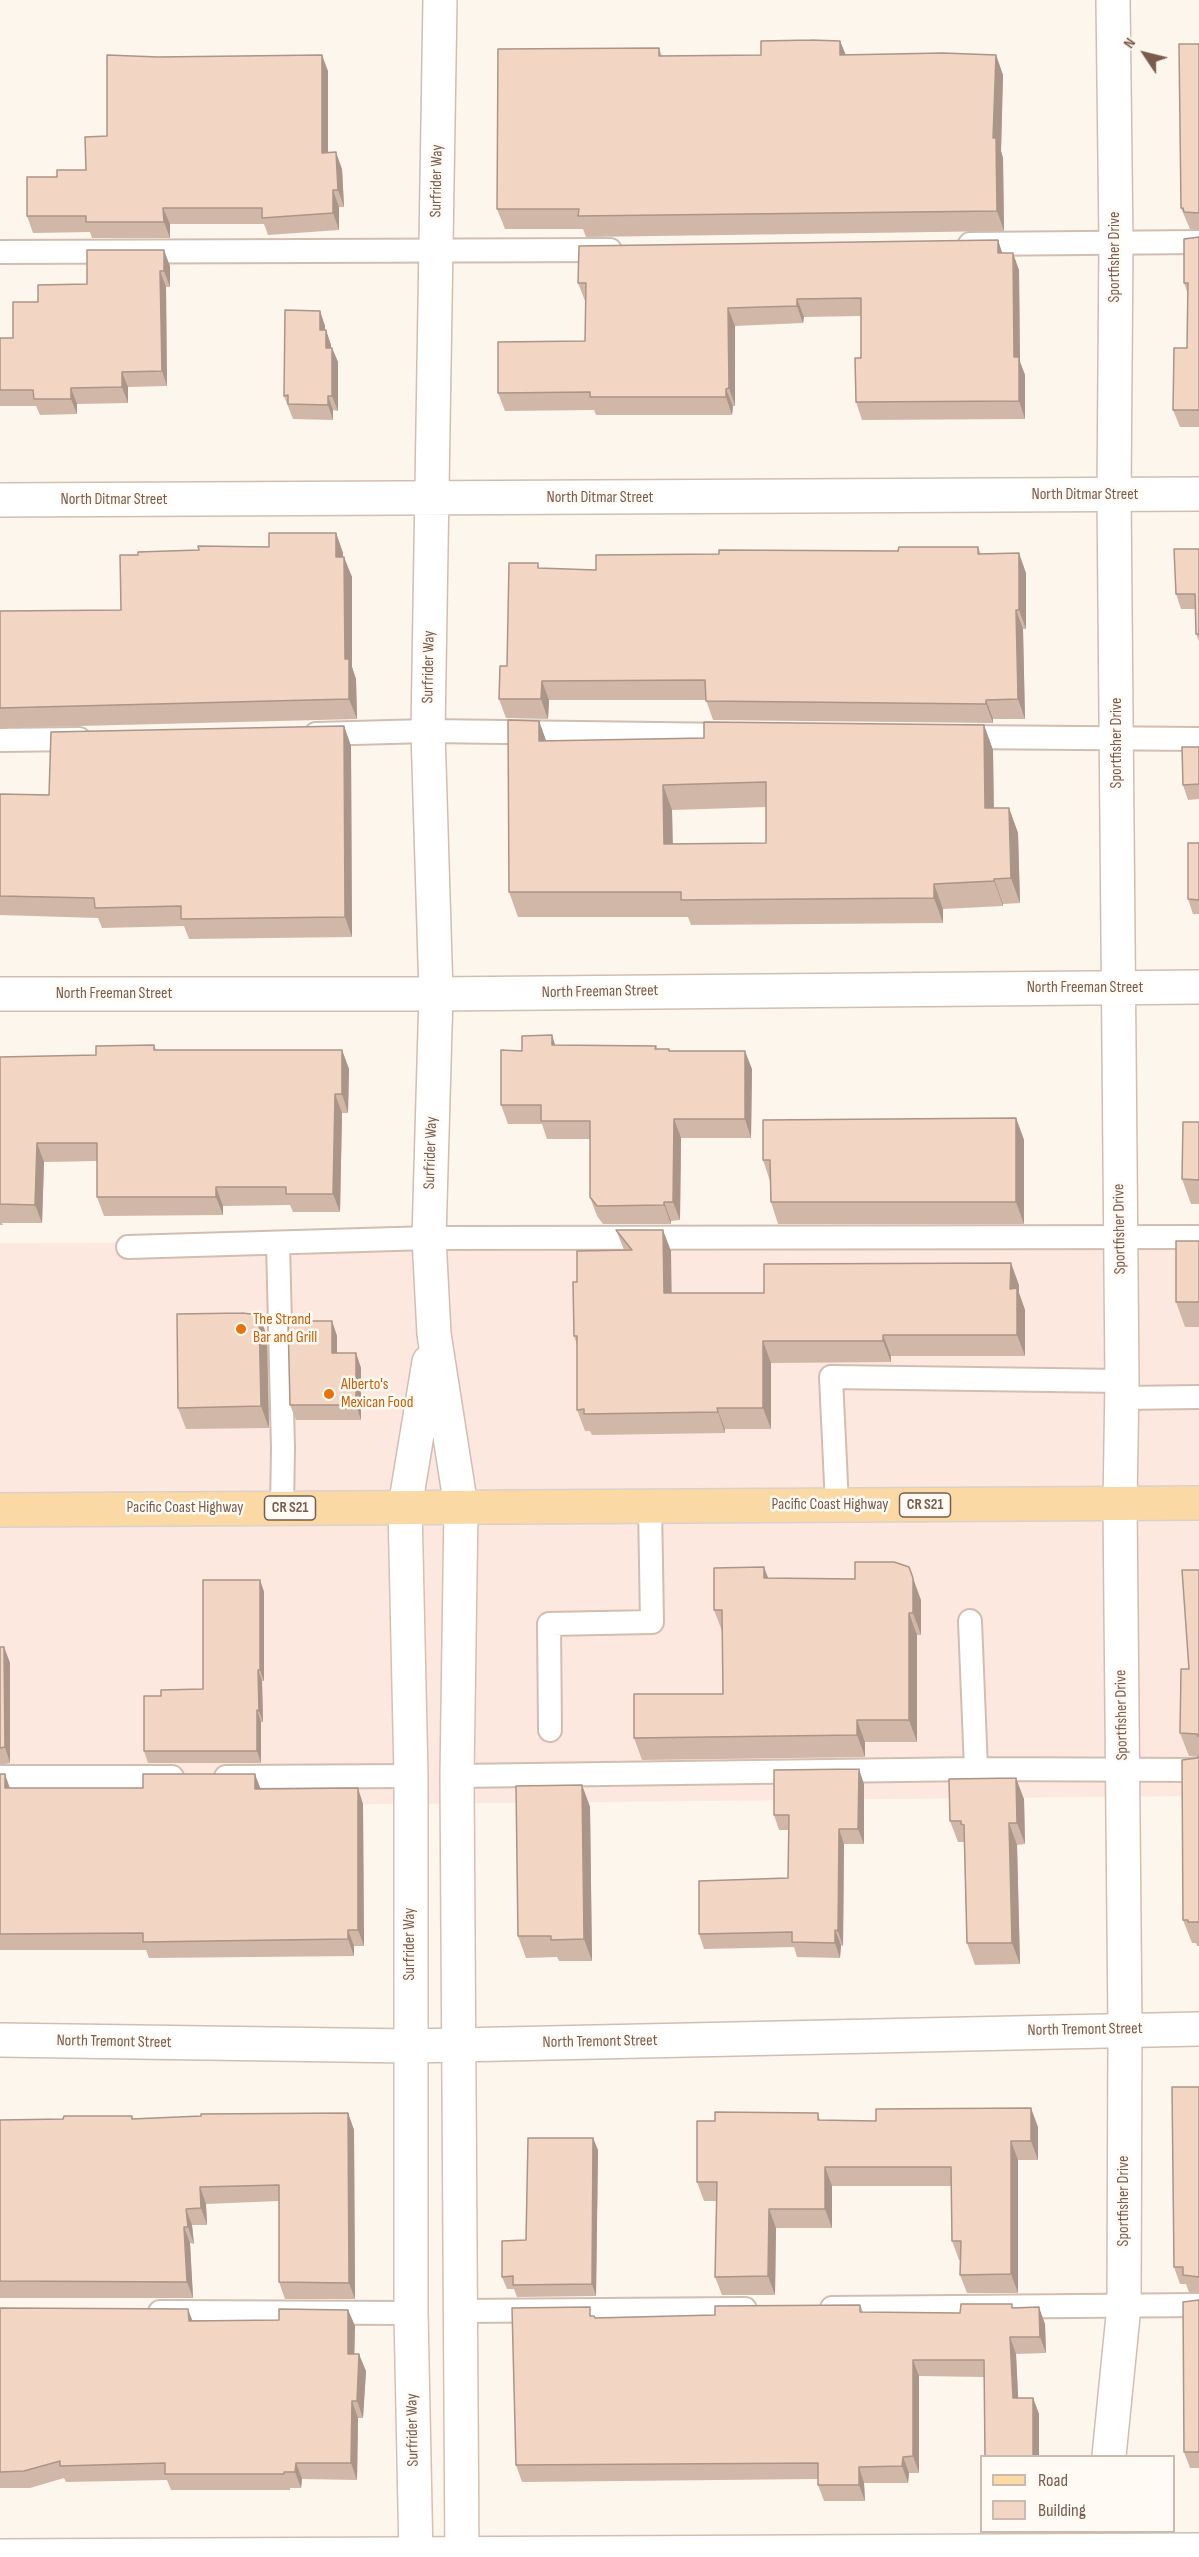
<!DOCTYPE html>
<style>
body{margin:0}
#map{position:relative;width:1199px;height:2557px;overflow:hidden;background:#fdf6ec;font-family:"Sofia Sans Condensed",sans-serif}
canvas{display:block}
.legend{position:absolute;left:980px;top:2455px;width:195px;height:78px;box-sizing:border-box;background:#fffaf3;border:2px solid #cabbb1;margin:0;padding:8px 10px;list-style:none;font-size:18px;color:#7a5c4d}
.legend li{display:flex;align-items:center;gap:12px;height:30px}
.legend b{width:30px;border:2px solid #cabbb1}
.north{position:absolute;left:1115px;top:24px;width:60px;height:60px;-webkit-text-stroke:4px #fffaf3;paint-order:stroke;rotate:305deg;font-size:16px;font-weight:700;line-height:24px;text-align:center;color:#7a5c4d}
.north::after{content:'';display:block;margin:auto;width:21px;height:27px;background:#7a5c4d;clip-path:polygon(50% 0,100% 100%,50% 72%,0 100%)}
</style>
<div id="map">
<canvas width="1199" height="2557"></canvas>
<ul class="legend">
<li><b style="height:8px;background:#fbd9a5"></b>Road</li>
<li><b style="height:16px;background:#f3d5c3"></b>Building</li>
</ul>
<div class="north">N</div>
</div>
<script>
const ctx = document.querySelector('canvas').getContext('2d');
ctx.lineJoin = 'round';
function fill(path, color) { ctx.fillStyle = color; ctx.fill(path, 'evenodd'); }
const shape = rows => new Path2D(rows.map(r => 'M' + r).join(''));
function stroke(path, color, width, dash) { ctx.strokeStyle = color; ctx.lineWidth = width; ctx.lineCap = dash ? 'butt' : 'round'; ctx.setLineDash(dash || []); ctx.stroke(path); }
function label(font, color, halo, rows, align = 'center') {
  ctx.font = font + ' "Sofia Sans Condensed",sans-serif'; ctx.lineWidth = 5; ctx.setLineDash([]); ctx.textBaseline = 'middle'; ctx.strokeStyle = halo; ctx.fillStyle = color; for (const [text, x, y, turn = 0] of rows) {
    ctx.save(); ctx.translate(x, y); ctx.rotate((+turn || 0) * Math.PI / 180); ctx.textAlign = isNaN(turn) ? turn : align; if (halo) ctx.strokeText(text, 0, 0); ctx.fillText(text, 0, 0); ctx.restore();
  }
}
fill(shape([
 [1199,1238,1199,1796,0,1808,0,1243]
]), '#fde8e0');
const service = shape([
 [970,244,1199,242],
 [0,252,610,250],
 [316,734,428,731,733,735],
 [958,737,1199,739],
 [0,740,79,739],
 [278,1243,283,1449,282,1508],
 [128,1247,429,1238,1199,1237],
 [1121,1398,1199,1397],
 [837,1505,831,1377,1122,1381],
 [970,1621,976,1769],
 [550,1730,549,1624,652,1622,650,1506],
 [457,1776,976,1769,1199,1770],
 [0,1777,172,1777],
 [226,1777,411,1776],
 [832,2308,1199,2305],
 [459,2311,745,2309],
 [160,2312,411,2313]
]);
const minor = shape([
 [0,994,436,994,1199,987],
 [0,2040,410,2046],
 [1109,2456,1124,2306,1125,2029,1120,1504,1122,1381,1114,494,1116,242,1113,0],
 [0,2556,1199,2550]
]);
const tertiary = shape([
 [440,0,428,731,436,994,429,1238,434,1334,461,1507],
 [0,500,1199,494],
 [405,1507,429,1362],
 [410,2046,1199,2029]
]);
const secondary = shape([
 [405,1507,411,1776,411,2313,416,2557],
 [461,1507,457,1776,462,2557]
]);
const primary = shape([
 [0,1510,1199,1503]
]);
stroke(service, '#d1beb0', 26);
stroke(minor, '#d1beb0', 36);
stroke(tertiary, '#d1beb0', 36);
stroke(secondary, '#d6c0b0', 36);
stroke(primary, '#dad1cd', 36);
stroke(service, '#fff', 22);
stroke(minor, '#fff', 33);
stroke(tertiary, '#fff', 33);
stroke(secondary, '#fff', 33);
stroke(primary, '#fbd9a5', 33);
fill(shape([
 [840,41,846,55,996,55,1003,75,1001,151,1003,158,1004,231,586,237,583,229,505,229,497,209,659,48,662,56,761,55],
 [1199,44,1199,230,1190,229,1181,208],
 [328,71,328,152,342,169,344,207,339,207,339,230,268,235,264,224,170,224,170,238,92,238,90,232,33,233,27,216,57,177,86,170,107,136],
 [1199,237,1199,427,1180,427,1173,410,1187,348,1188,294,1184,283],
 [1002,253,1019,270,1020,362,1025,375,1025,419,862,420,856,402,861,358,861,316,804,317,803,323,735,326,735,406,733,406,732,415,596,415,594,410,505,411,498,393,585,341,585,301,578,283],
 [170,266,170,287,166,287,167,386,128,387,128,403,77,404,77,414,40,415,36,406,0,406,0,338,13,338,38,302,87,284],
 [320,311,325,326,325,330,326,330,331,345,331,348,332,348,338,362,338,411,333,410,333,420,293,419,284,396],
 [336,533,343,553,343,557,352,577,352,667,356,679,357,719,0,728,0,611,121,610,138,555,199,550,269,547],
 [978,547,981,554,1026,573,1026,629,1023,629,1025,719,993,719,993,723,713,720,706,700,549,700,548,719,506,718,499,699,540,568,596,570,719,554,898,551],
 [1199,549,1199,641,1196,634,1196,609,1181,609,1176,594],
 [539,721,546,741,704,738,984,725,993,750,994,808,1009,808,1018,833,1020,903,1003,904,1003,906,943,909,943,923,691,925,688,917,518,917,509,892],
 [766,807,766,843,673,844,672,810],
 [344,726,351,746,352,937,189,939,184,926,102,928,98,918,0,915,0,794,49,795],
 [1199,747,1199,799,1188,800,1183,785],
 [1199,843,1199,914,1193,914,1188,899],
 [154,1045,156,1050,342,1050,349,1069,348,1113,342,1113,340,1212,293,1212,290,1205,223,1206,223,1215,104,1216,97,1197,97,1161,44,1162,42,1223,2,1223,3,1225,0,1225,0,1057,96,1055],
 [555,1045,656,1046,657,1049,669,1049,670,1051,752,1069,751,1138,681,1138,680,1220,671,1221,671,1224,603,1224,597,1216,590,1197,590,1139,547,1139,542,1124,508,1124,501,1105,522,1051],
 [1016,1118,1024,1140,1024,1224,778,1224,771,1202,770,1181,763,1160],
 [1199,1122,1199,1204,1191,1204,1182,1179],
 [616,1230,671,1251,671,1293,764,1293,1019,1285,1019,1293,1025,1310,1025,1356,891,1356,891,1362,771,1363,771,1429,725,1429,725,1433,592,1435,590,1431,585,1431,577,1410,577,1345,574,1336,577,1282,624,1250],
 [1199,1241,1199,1327,1185,1327,1176,1302],
 [259,1315,267,1336,269,1428,186,1429,178,1408],
 [332,1321,337,1336,337,1353,356,1353,361,1368,361,1420,296,1420,290,1405],
 [1199,1570,1199,1946,1197,1946,1196,1943,1192,1943,1183,1920,1198,1757,1189,1756,1180,1733,1189,1669],
 [768,1578,921,1600,921,1635,917,1635,917,1742,865,1742,865,1757,642,1760,634,1738,723,1694,722,1631,714,1610],
 [260,1580,264,1592,264,1681,262,1681,263,1722,261,1722,261,1763,148,1763,144,1751,161,1696,203,1689],
 [0,1647,4,1647,10,1663,10,1763,0,1765],
 [0,1774,5,1774,10,1788,260,1789,363,1804,364,1946,354,1946,354,1956,149,1958,146,1950,0,1950],
 [864,1784,864,1844,844,1844,843,1946,841,1945,840,1958,797,1957,794,1947,704,1949,699,1934,788,1878,789,1830,779,1830,774,1815],
 [582,1785,590,1807,592,1961,559,1961,557,1957,526,1958,518,1936],
 [1024,1799,1025,1844,1017,1845,1020,1964,975,1965,967,1943,964,1842,958,1842,950,1821],
 [1199,2087,1199,2293,1189,2292,1186,2284,1180,2284,1174,2267],
 [348,2113,354,2130,355,2299,285,2299,279,2282,279,2201,206,2204,207,2225,192,2225,194,2244,190,2243,193,2298,0,2298,0,2120,63,2119,132,2116,133,2119],
 [818,2113,820,2120,1038,2127,1038,2160,1018,2160,1018,2293,967,2293,960,2275,961,2260,959,2260,952,2241,952,2186,832,2186,832,2228,776,2228,775,2295,722,2295,715,2277,717,2201,704,2201,697,2182,715,2121],
 [598,2150,596,2296,517,2297,514,2289,507,2289,502,2277,526,2240],
 [1199,2300,1199,2468,1190,2468,1184,2452],
 [860,2305,863,2312,960,2313,1014,2308,1045,2324,1046,2353,1016,2354,1018,2398,1033,2398,1039,2414,984,2377,919,2376,919,2473,909,2473,908,2483,864,2483,865,2501,824,2501,818,2485,818,2479,522,2482,516,2465,593,2316,595,2318,715,2315],
 [0,2308,192,2320,279,2320,348,2310,355,2326,354,2354,366,2371,363,2418,358,2418,357,2480,302,2479,301,2488,290,2488,290,2490,171,2490,167,2480,66,2482,64,2478,30,2488,0,2488]
]), '#d1b7a8');
fill(shape([
 [840,41,848,61,840,55],
 [322,55,328,71,328,169,322,153],
 [996,55,1003,75,1001,151,1003,158,1004,231,997,211,993,138],
 [336,152,342,169,344,207,338,190],
 [333,190,339,207,339,230,333,213],
 [163,208,170,224,170,238,164,222],
 [998,240,1004,258,998,253],
 [164,250,170,266,170,287,164,271],
 [1013,253,1019,270,1020,362,1025,375,1025,419,1019,401,1014,357],
 [160,271,166,287,167,386,162,371],
 [797,299,804,317,803,323,797,306],
 [728,308,735,326,735,406,729,388],
 [320,311,325,326,325,345,320,330],
 [326,330,331,345,331,363,326,348],
 [332,348,338,362,338,411,332,396],
 [122,372,128,387,128,403,122,387],
 [71,388,77,404,77,414,71,399],
 [726,389,733,406,732,415,726,397],
 [328,396,333,410,333,420,328,405],
 [336,533,343,553,343,577,336,557],
 [1019,553,1026,573,1026,629,1019,610],
 [344,557,352,577,352,667,356,679,357,719,349,699,345,659],
 [1016,610,1023,629,1025,719,1018,699],
 [542,681,549,700,548,719,541,699],
 [986,700,993,719,993,723,986,704],
 [539,721,548,746,539,741],
 [984,725,993,750,994,833,985,808],
 [344,726,351,746,352,937,345,917],
 [663,785,672,810,673,869,664,844],
 [1009,808,1018,833,1020,903,1011,878],
 [994,879,1003,904,1003,906,994,881],
 [934,884,943,909,943,923,934,898],
 [552,1035,558,1054,552,1045],
 [342,1050,349,1069,348,1113,342,1094],
 [745,1051,752,1069,751,1138,745,1119],
 [335,1094,342,1113,340,1212,333,1194],
 [1016,1118,1024,1140,1024,1224,1016,1202],
 [674,1119,681,1138,680,1220,673,1202],
 [37,1143,44,1162,42,1223,35,1205],
 [216,1187,223,1206,223,1215,216,1197],
 [664,1202,671,1221,671,1224,664,1205],
 [663,1230,671,1251,672,1315,664,1293],
 [1011,1263,1019,1285,1019,1293,1025,1310,1025,1356,1017,1335,1010,1289],
 [259,1315,267,1336,269,1428,261,1406],
 [332,1321,337,1336,337,1368,332,1353],
 [883,1335,891,1356,891,1362,883,1341],
 [763,1341,771,1363,771,1429,763,1408],
 [356,1353,361,1368,361,1420,356,1405],
 [717,1408,725,1429,725,1433,718,1412],
 [764,1567,772,1588,764,1578],
 [913,1578,921,1600,921,1635,913,1613],
 [260,1580,264,1592,264,1681,260,1670],
 [909,1613,917,1635,917,1742,909,1720],
 [4,1647,10,1663,10,1763,5,1747],
 [258,1670,262,1681,263,1722,259,1711],
 [257,1710,261,1722,261,1763,257,1751],
 [857,1720,865,1742,865,1757,857,1735],
 [859,1769,864,1784,864,1844,858,1829],
 [5,1774,10,1790,5,1788],
 [255,1774,261,1790,255,1789],
 [1016,1778,1024,1799,1025,1844,1017,1823],
 [582,1785,590,1807,592,1961,584,1939],
 [358,1788,363,1804,364,1946,358,1930],
 [1009,1823,1017,1845,1020,1964,1012,1943],
 [839,1829,844,1844,843,1946,838,1931],
 [348,1930,354,1946,354,1956,348,1939],
 [835,1930,841,1945,840,1958,835,1943],
 [1031,2108,1038,2127,1038,2160,1031,2141],
 [348,2113,354,2130,355,2299,349,2283],
 [593,2138,598,2150,596,2296,592,2284],
 [1011,2141,1018,2160,1018,2293,1011,2274],
 [825,2167,832,2186,832,2228,825,2209],
 [200,2187,206,2204,207,2225,201,2208],
 [186,2209,192,2225,194,2244,188,2227],
 [769,2209,776,2228,775,2295,768,2276],
 [184,2227,190,2243,193,2298,187,2282],
 [1039,2307,1045,2324,1046,2353,1040,2337],
 [188,2309,194,2325,189,2321],
 [348,2310,355,2326,354,2371,348,2354],
 [1010,2337,1016,2354,1019,2414,1013,2398],
 [359,2354,366,2371,363,2418,357,2401],
 [913,2360,919,2376,919,2473,913,2456],
 [1033,2398,1039,2414,1039,2457,1033,2457],
 [352,2401,358,2418,357,2480,351,2463],
 [903,2457,909,2473,908,2483,902,2466],
 [296,2463,302,2479,301,2488,295,2472],
 [859,2467,864,2483,865,2501,859,2485]
]), '#aa9588');
const building = shape([
 [811,40,840,41,840,55,943,53,996,55,993,138,996,138,997,211,578,216,579,209,497,209,498,49,659,48,659,56,761,55,761,41,811,40],
 [1179,44,1199,44,1199,213,1184,212,1183,208,1181,208,1179,44],
 [107,55,158,57,322,55,322,153,336,152,338,190,333,190,333,213,262,218,262,208,163,208,164,222,86,222,86,216,27,216,27,177,57,177,57,170,86,170,85,137,107,136,107,55],
 [1199,237,1199,410,1173,410,1174,348,1187,348,1188,283,1184,283,1184,239,1199,237],
 [998,240,998,253,1013,253,1014,357,1019,357,1019,401,856,402,855,358,861,358,861,298,797,299,797,306,728,308,729,388,726,389,726,397,590,397,590,392,498,393,498,342,585,341,586,283,578,283,579,246,998,240],
 [87,250,164,250,164,271,160,271,162,371,122,372,122,387,71,388,71,399,34,399,33,390,0,390,0,338,13,338,13,302,38,302,38,285,87,284,87,250],
 [285,310,320,311,320,330,326,330,326,348,332,348,332,396,328,396,328,405,288,404,288,395,284,396,285,310],
 [269,533,336,533,336,557,344,557,345,659,349,659,349,699,0,708,0,611,121,610,120,555,138,555,138,552,199,550,198,546,269,547,269,533],
 [899,547,978,547,978,554,1019,553,1019,610,1016,610,1018,699,986,700,986,704,706,701,705,680,542,681,541,699,499,699,500,666,507,666,509,563,538,563,538,568,596,570,596,555,719,554,719,550,898,551,899,547],
 [1174,549,1199,549,1199,634,1196,634,1195,594,1176,594,1174,549],
 [508,720,539,721,539,741,704,738,704,722,984,725,985,808,1009,808,1011,878,994,879,994,881,934,884,934,898,681,900,681,892,509,892,508,720],
 [766,782,766,843,664,844,663,785,766,782],
 [344,726,345,917,181,919,181,906,95,908,94,898,0,896,0,794,49,795,51,732,344,726],
 [1182,747,1199,747,1199,784,1183,785,1182,747],
 [1188,843,1199,843,1199,900,1188,899,1188,843],
 [552,1035,552,1045,656,1046,655,1049,669,1049,669,1051,745,1051,745,1119,674,1119,673,1202,664,1202,664,1205,597,1206,590,1197,590,1121,541,1121,541,1105,501,1105,501,1050,522,1051,522,1036,552,1035],
 [154,1045,154,1050,342,1050,342,1094,335,1094,333,1194,286,1194,286,1187,216,1187,216,1197,97,1197,97,1143,37,1143,35,1205,0,1204,0,1057,96,1055,96,1046,154,1045],
 [1016,1118,1016,1202,771,1202,770,1160,763,1160,763,1120,1016,1118],
 [1183,1122,1199,1122,1199,1180,1182,1179,1183,1122],
 [616,1230,663,1230,664,1293,764,1293,764,1264,1011,1263,1010,1289,1017,1288,1017,1335,883,1335,883,1341,763,1341,763,1408,717,1408,718,1412,584,1414,584,1409,577,1410,577,1336,574,1336,573,1282,577,1282,577,1251,632,1250,616,1230],
 [1176,1241,1199,1241,1199,1302,1176,1302,1176,1241],
 [242,1313,259,1315,261,1406,178,1408,177,1314,242,1313],
 [288,1321,332,1321,332,1353,356,1353,356,1405,290,1405,288,1321],
 [855,1562,894,1562,909,1567,913,1578,913,1613,909,1613,909,1720,857,1720,857,1735,634,1738,634,1694,723,1694,722,1610,714,1610,714,1568,764,1567,764,1578,855,1579,855,1562],
 [1182,1570,1199,1570,1199,1737,1197,1734,1180,1733,1181,1669,1189,1669,1182,1570],
 [203,1580,260,1580,260,1670,258,1670,259,1711,257,1710,257,1751,144,1751,144,1696,161,1696,161,1690,203,1689,203,1580],
 [0,1647,4,1647,5,1747,0,1748,0,1647],
 [1199,1756,1199,1922,1188,1922,1188,1920,1183,1920,1182,1760,1197,1758,1199,1756],
 [859,1769,858,1829,839,1829,838,1931,835,1930,835,1943,792,1942,792,1932,699,1934,699,1881,788,1878,789,1815,774,1815,774,1770,859,1769],
 [0,1774,5,1774,5,1788,143,1788,143,1774,255,1774,255,1789,358,1788,358,1930,348,1930,348,1939,143,1942,143,1933,0,1934,0,1774],
 [1016,1778,1017,1823,1009,1823,1012,1943,967,1943,964,1825,961,1824,961,1821,950,1821,949,1779,1016,1778],
 [582,1785,584,1939,551,1940,551,1936,518,1936,516,1786,582,1785],
 [1172,2087,1199,2087,1199,2277,1183,2275,1183,2267,1174,2267,1172,2087],
 [1031,2108,1031,2141,1011,2141,1011,2274,960,2275,961,2241,952,2241,951,2167,825,2167,825,2209,769,2209,768,2276,715,2277,717,2182,697,2182,697,2121,715,2121,715,2112,818,2113,818,2120,876,2121,876,2109,1031,2108],
 [348,2113,349,2283,279,2282,279,2185,200,2187,201,2208,186,2209,188,2227,184,2227,187,2282,0,2281,0,2120,63,2119,64,2116,132,2116,132,2119,201,2116,201,2114,348,2113],
 [528,2138,593,2138,592,2284,513,2285,513,2276,502,2277,502,2241,526,2240,528,2138],
 [1199,2300,1199,2452,1184,2452,1183,2302,1199,2300],
 [961,2304,1012,2304,1012,2308,1039,2307,1040,2337,1010,2337,1013,2398,1033,2398,1033,2457,985,2457,984,2360,913,2360,913,2456,903,2457,902,2466,859,2467,859,2485,818,2485,818,2463,516,2465,512,2308,590,2307,590,2316,594,2316,595,2318,715,2315,715,2306,860,2305,860,2312,960,2313,961,2304],
 [0,2308,188,2309,189,2321,279,2320,279,2309,348,2310,348,2354,359,2354,357,2401,352,2401,351,2463,296,2463,295,2472,284,2472,284,2474,165,2474,165,2463,60,2466,60,2461,24,2471,0,2472,0,2308]
]);
fill(building, '#f3d5c3');
stroke(building, '#aa9588', 1.5);
for (const [x, y, r, color] of [
 [241,1329,6,"#e8710a"],
 [329,1394,6,"#e8710a"]
]) { const dot = new Path2D(); dot.arc(x, y, r, 0, 2 * Math.PI); ctx.fillStyle = color; ctx.fill(dot); stroke(dot, '#fffaf3', 2); }
for (const [x, y, w] of [
 [925,1505,51],
 [290,1508,51]
]) { const box = new Path2D(); box.roundRect(x - w / 2, y - 12, w, 24, 4.5); ctx.fillStyle = '#fffaf3'; ctx.fill(box); stroke(box, '#7a5c4d', 1.5); }
label('bold 15px', '#7a5c4d', null, [
 ["CR S21",925,1505],
 ["CR S21",290,1508]
]);
label('16px', '#7a5c4d', '#fffaf3', [
 ["Surfrider Way",437,181,-89],
 ["Sportfisher Drive",1115,257,-90],
 ["North Ditmar Street",1085,495],
 ["North Ditmar Street",600,498],
 ["North Ditmar Street",114,500],
 ["Surfrider Way",429,667,-89],
 ["Sportfisher Drive",1117,743,-90],
 ["North Freeman Street",1085,988],
 ["North Freeman Street",600,992,-1],
 ["North Freeman Street",114,994],
 ["Surfrider Way",431,1153,-88],
 ["Sportfisher Drive",1120,1229,-91],
 ["Pacific Coast Highway",830,1505],
 ["Pacific Coast Highway",185,1508],
 ["Sportfisher Drive",1122,1715,-91],
 ["Surfrider Way",410,1944,-90],
 ["North Tremont Street",1085,2030,-1],
 ["North Tremont Street",114,2042,1],
 ["North Tremont Street",600,2042,-1],
 ["Sportfisher Drive",1124,2201,-90],
 ["Surfrider Way",413,2430,-91]
]);
label('16px', '#c56008', '#fffaf3', [
 ["The Strand",253,1320],
 ["Bar and Grill",253,1338],
 ["Alberto's",341,1385],
 ["Mexican Food",341,1403]
], 'left');
</script>
